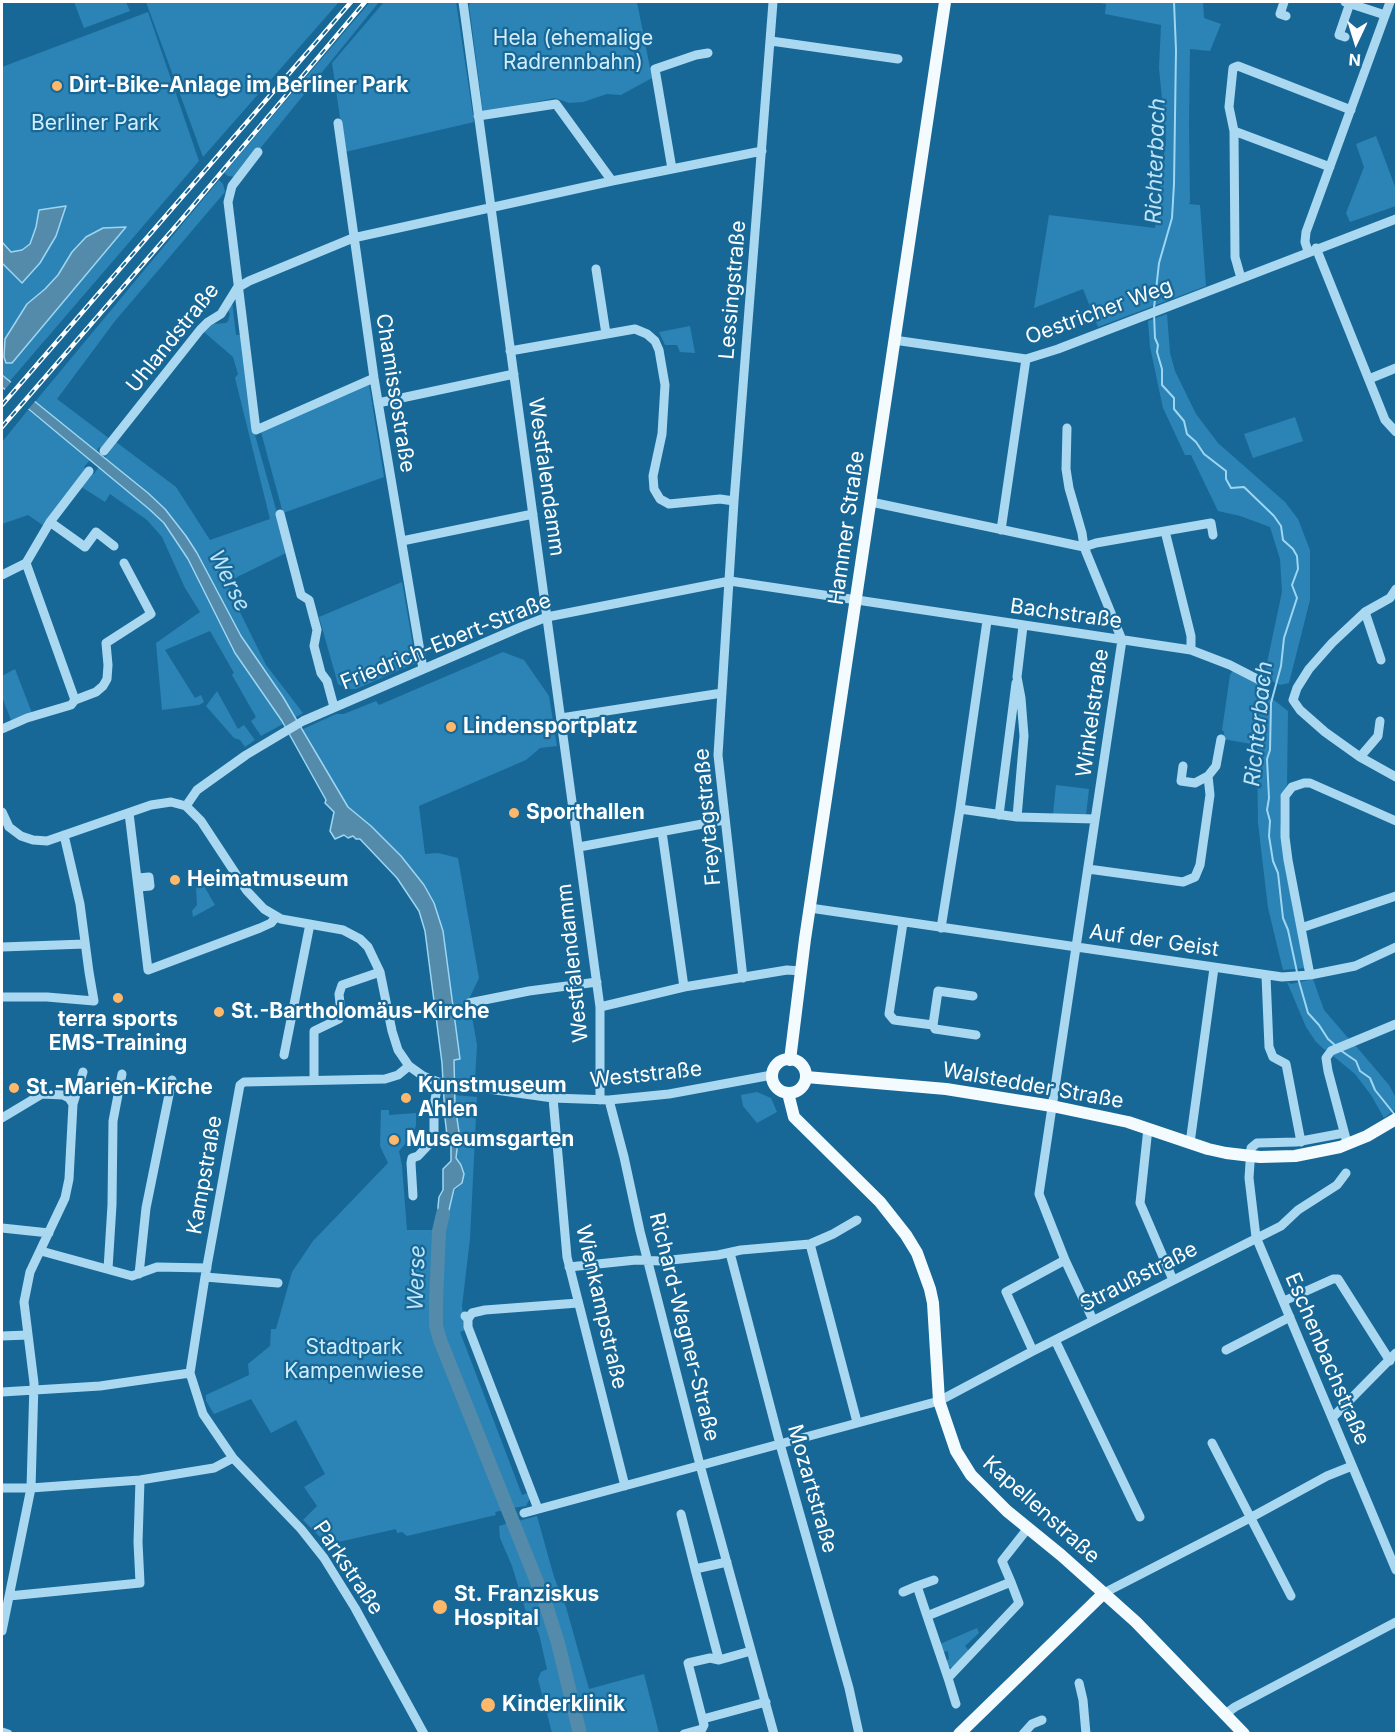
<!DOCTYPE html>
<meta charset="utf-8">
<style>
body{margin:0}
#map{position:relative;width:1398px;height:1735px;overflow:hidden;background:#186897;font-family:Inter,sans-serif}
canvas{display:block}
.frame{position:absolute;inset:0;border:3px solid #fff;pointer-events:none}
.north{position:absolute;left:1326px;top:12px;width:60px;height:60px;-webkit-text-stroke:4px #186897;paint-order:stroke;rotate:184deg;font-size:16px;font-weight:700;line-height:24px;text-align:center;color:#fff}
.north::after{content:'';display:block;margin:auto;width:21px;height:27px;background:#fff;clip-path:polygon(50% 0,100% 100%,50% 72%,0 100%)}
</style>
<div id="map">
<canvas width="1398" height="1735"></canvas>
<div class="frame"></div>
<div class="north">N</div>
</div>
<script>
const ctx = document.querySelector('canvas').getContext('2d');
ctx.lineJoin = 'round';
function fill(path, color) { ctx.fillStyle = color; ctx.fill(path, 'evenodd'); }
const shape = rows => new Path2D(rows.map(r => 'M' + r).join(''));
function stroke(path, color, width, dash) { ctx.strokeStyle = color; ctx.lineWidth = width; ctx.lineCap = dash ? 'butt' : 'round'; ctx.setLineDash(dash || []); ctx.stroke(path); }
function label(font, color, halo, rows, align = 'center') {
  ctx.font = font + ' Inter,sans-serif'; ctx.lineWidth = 4.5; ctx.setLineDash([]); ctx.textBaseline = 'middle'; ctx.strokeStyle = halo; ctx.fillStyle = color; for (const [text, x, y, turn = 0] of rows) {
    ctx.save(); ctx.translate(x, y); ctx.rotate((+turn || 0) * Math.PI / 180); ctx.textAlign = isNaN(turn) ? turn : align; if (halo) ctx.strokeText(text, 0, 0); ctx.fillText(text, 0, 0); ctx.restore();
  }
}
fill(shape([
 [74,2,126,2,130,11,84,28],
 [146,2,339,2,203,157],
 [370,2,379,2,237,177,228,176,224,173],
 [384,2,456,2,474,122,345,152,332,63],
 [471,2,637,2,652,78,621,95,607,94,583,102,569,103,555,98,483,113,469,5],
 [1094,2,1203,2,1204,18,1221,24,1210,51,1190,49,1189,125,1190,203,1188,204,1200,205,1206,286,1098,327,1083,289,1034,308,1049,215,1155,228,1166,140,1159,68,1161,25,1105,14,1106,4],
 [148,12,199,161,9,382,2,375,2,263,21,283,40,263,39,210,36,227,30,244,22,250,11,252,2,242,2,67],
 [125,228,12,363,5,339,27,304,45,289,58,275,72,252],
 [1376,136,1396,189,1396,206,1350,222,1346,213,1364,167,1356,144],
 [219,180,223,184,225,192,115,321,57,399,110,439,102,449,99,447,96,452,34,403],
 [232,301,236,335,240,335,253,428,288,552,227,582,236,604,266,665,303,713,261,736,251,721,256,717,232,675,234,673,210,631,165,650,195,698,201,695,204,702,199,705,162,710,156,643,200,612,185,588,162,537,147,520,110,494,105,502,80,486,91,473,94,474,116,442,176,487,210,540,270,519,235,378,238,374,233,357,204,332,213,324,226,323,228,321,230,314,226,307],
 [1167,314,1170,353,1175,371,1196,414,1218,443,1285,502,1298,519,1310,550,1310,600,1289,683,1280,685,1264,677,1282,592,1280,559,1270,527,1240,516,1218,511,1191,455,1185,455,1163,408,1150,347,1148,321],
 [690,326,695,353,680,352,677,345,665,345,659,332],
 [369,385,384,477,283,513,261,432],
 [28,410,90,460,84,467,86,469,44,526,28,515,2,524,2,442],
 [1295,417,1303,441,1253,458,1244,434],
 [402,582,416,663,356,689,348,689,338,684,319,617],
 [503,652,524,660,549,696,557,746,540,748,526,760,419,806,425,854,438,853,458,858,479,978,469,999,477,1045,475,1080,454,1078,454,1060,460,1059,443,931,434,903,424,885,401,856,371,826,348,807,303,729,336,714,344,714,376,701,379,705],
 [15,669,32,713,11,720,2,697,2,676],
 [1233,670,1262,685,1261,690,1288,711,1287,785,1280,798,1280,821,1292,905,1305,968,1283,970,1268,908,1258,823,1257,745,1223,739,1224,732,1222,730,1230,675],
 [217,691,238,729,244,725,255,740,245,747,240,740,234,738,206,706],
 [1056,785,1089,789,1086,815,1053,814],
 [204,886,215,905,193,917,192,911,197,905,196,887],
 [1313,979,1324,1010,1349,1039,1325,1050,1316,1042,1306,1027,1287,982,1291,984],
 [1355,1045,1389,1085,1396,1098,1396,1109,1384,1118,1371,1095,1355,1074,1332,1055],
 [757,1092,771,1098,777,1112,757,1123,743,1106,741,1095],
 [454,1095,477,1097,470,1239,462,1306,465,1330,460,1332,522,1495,528,1493,530,1498,526,1506,512,1508,440,1326,439,1301,444,1230,455,1190,463,1183,464,1174,462,1165,456,1158,459,1132],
 [381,1110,389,1110,389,1115,416,1113,416,1125,413,1135,399,1151,402,1166,407,1230,436,1230,432,1301,432,1327,435,1340,504,1510,495,1512,496,1515,407,1536,402,1532,397,1533,396,1529,334,1543,323,1549,323,1540,303,1520,317,1506,304,1487,325,1474,296,1420,271,1433,251,1399,214,1414,206,1401,206,1395,249,1375,248,1364,270,1346,271,1329,276,1329,292,1272,313,1241,388,1163,380,1146],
 [537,1516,554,1577,566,1607,589,1689,644,1674,659,1733,583,1733,560,1641,518,1521],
 [509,1523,543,1603,555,1643,577,1733,552,1733,538,1679,541,1672,547,1669,539,1634,531,1616,527,1615,512,1566,500,1538,499,1526],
 [977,1628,979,1633,965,1646,969,1651,952,1668,947,1666,946,1661,949,1659,948,1651,943,1652,940,1644]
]), '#2b84b5');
const water = shape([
 [66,206,56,236,40,263,22,283,2,263,2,242,11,252,22,250,30,244,36,227,39,210,66,206],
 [126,227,12,363,6,363,4,357,5,339,27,304,45,289,58,275,72,252,86,237,103,228,126,227],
 [2,375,148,493,165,509,186,536,197,553,241,636,283,697,348,807,371,826,401,856,424,885,434,903,443,931,460,1059,454,1060,455,1105,459,1132,456,1158,461,1165,464,1174,462,1183,454,1189,449,1210,439,1231,438,1207,439,1197,443,1190,443,1169,451,1161,451,1145,448,1144,445,1118,442,1063,425,931,419,911,397,878,360,839,356,839,353,836,348,838,344,835,335,839,330,831,334,812,325,803,326,800,282,721,235,653,188,559,164,523,149,509,2,387,2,375]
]);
fill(water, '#548bab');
stroke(water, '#9dd6f3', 1.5);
fill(shape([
 [12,381,36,400,26,412,3,392]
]), '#186897');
stroke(shape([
 [1154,308,1159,263,1172,218,1174,184,1176,50,1174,2],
 [1154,314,1155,338,1158,345,1157,352,1162,369,1162,385,1174,398,1174,409,1184,421,1187,434,1196,442,1204,454,1226,471,1226,479,1231,488,1244,487,1274,516,1281,526,1283,540,1293,549,1297,556,1298,569,1292,585,1297,598,1284,638,1281,666,1271,703,1270,750,1267,759,1269,798,1267,810,1270,821,1269,836,1273,861,1278,873,1283,918,1288,930,1297,972],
 [1298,978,1308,1013,1319,1025,1328,1039,1336,1046],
 [1340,1050,1356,1061,1360,1071,1370,1078,1375,1090,1395,1115]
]), '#9dd6f3', 2);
stroke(shape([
 [443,1214,439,1231,436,1302,436,1326,440,1340,545,1602,558,1643,580,1734]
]), '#548bab', 14);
stroke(shape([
 [463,2,600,1007,600,1100],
 [1284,2,1280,14,1286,16],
 [1345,2,1385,15],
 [1345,37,1339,35,1350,3],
 [771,41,898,59],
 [478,116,556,104,612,181],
 [338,123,374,378,423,669],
 [1234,131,1330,167],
 [258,152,232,186,228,202,256,430,374,378],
 [672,169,655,69,696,55,708,53],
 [1316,248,1385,420,1396,432],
 [1308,251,1305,242,1306,232,1390,2],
 [596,269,606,334],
 [1241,278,1235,257,1234,131,1229,107,1233,68,1238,66,1351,110],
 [894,340,1026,359,1058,349,1396,219],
 [510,351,635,329,647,334,655,341,659,350,665,385,662,434,653,476,654,489,660,499,669,504,720,499,734,501],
 [1369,379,1396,368],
 [378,403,514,374],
 [1067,428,1066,469,1069,488,1082,533,1084,547,1096,543,1211,523,1213,535],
 [104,451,200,330,208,322,221,314,237,288,249,281,353,238,612,181,762,151],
 [871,502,1084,547,1122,640,1039,1194,1065,1260,1093,1320],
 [280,514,301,595,309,600,317,630,314,646,321,673,327,681,334,707],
 [50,522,85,547,96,532,114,546],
 [1001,530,1026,359],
 [1165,531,1191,636,1191,650],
 [402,541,533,514],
 [26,563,75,700],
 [2,575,26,563,50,522,89,471],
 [1396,589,1390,598,1365,612,1332,643,1309,669,1297,688,1293,700,1300,710,1325,732,1360,757,1396,777],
 [1365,612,1381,660],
 [561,718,722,693],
 [2,729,27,718,71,705,75,700,96,692,103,686,107,679,108,665,106,643,151,614,124,563],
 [1360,757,1378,736,1380,721],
 [1183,766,1181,781,1195,783,1208,776,1216,766,1221,739],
 [186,806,197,790,246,755,303,721,521,627,547,617,730,581,1191,650,1230,665,1265,683],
 [960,809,1017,817,1095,819],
 [2,812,9,827,21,836,33,840,47,841,151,805,171,802,186,806,201,821,247,891,264,909,281,919,343,930,360,939,368,947,380,972,392,1031,398,1050,409,1066,423,1076,438,1082,553,1098,609,1100,669,1094,772,1075],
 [129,813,148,970,260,928,271,923,276,917],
 [999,815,1016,683],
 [1017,817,1024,736,1021,698,1017,677,1023,626],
 [662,832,684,987],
 [579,847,724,820],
 [1088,869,1183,882,1195,877,1200,865,1210,795,1208,776],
 [138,878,149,877,150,886,139,887],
 [810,908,1282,977,1310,975,1355,966,1396,947],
 [903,923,889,1014,894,1020,933,1025],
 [941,928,960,809,987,621],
 [1301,928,1396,896],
 [2,947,85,944],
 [1310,975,1288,860,1285,837,1285,796,1292,787,1304,783,1310,783,1396,821],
 [1266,976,1269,1047,1273,1057,1286,1064,1301,1142],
 [743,978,718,755,734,501,773,2],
 [973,996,938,991,933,1025,935,1029,976,1035],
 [2,997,47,997,94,1001,89,972,80,904,64,835],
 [469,1003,529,991,597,982],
 [600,1007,684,987,787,970,801,971],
 [284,1055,310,924],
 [409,1066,398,1075,385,1079,244,1082,240,1085,205,1277,190,1373,203,1414,233,1458,301,1529,324,1558,355,1608,424,1734],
 [314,1080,314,1031,339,1019,341,1013,339,994,342,985,380,972],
 [553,1098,567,1257,625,1486],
 [609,1100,624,1157,640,1231,700,1465,774,1734],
 [2,1118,42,1094,63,1095,69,1098,73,1104],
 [1148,1128,1140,1203,1173,1280],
 [1344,1133,1296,1142,1257,1143,1251,1148,1249,1178,1256,1237,1396,1570],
 [1346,1139,1328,1071,1326,1058,1331,1051,1396,1024],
 [1190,1143,1214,968],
 [413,1196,411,1163,412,1158,418,1156,434,1139,434,1106,438,1082],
 [2,1228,49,1233],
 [810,1244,857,1422],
 [41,1251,132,1276,157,1267,207,1268],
 [730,1253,780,1444,849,1688,859,1734],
 [569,1267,636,1260,662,1261,718,1255,741,1250,810,1244,833,1234,857,1220],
 [108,1269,112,1205,113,1121,122,1074],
 [139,1274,146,1208,172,1080],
 [205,1277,278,1283],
 [1284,1301,1333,1279,1338,1279,1390,1361],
 [465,1316,468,1319,468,1327,538,1509],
 [468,1319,472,1313,485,1310,578,1303],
 [2,1336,28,1335],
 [1055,1340,1140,1517],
 [1226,1350,1290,1317],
 [1033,1351,1006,1292,1065,1260],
 [2,1392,100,1386,190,1373],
 [1333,1417,1396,1353],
 [1212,1443,1291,1596],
 [2,1488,31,1488,140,1480,214,1468,233,1458],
 [524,1513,939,1401,1033,1351,1281,1226,1298,1210,1337,1185,1346,1173],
 [681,1514,695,1569,727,1562],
 [695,1569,719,1660,751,1651],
 [1011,1582,927,1616,948,1678,1019,1603,1011,1582,1002,1561,1028,1528],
 [917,1586,934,1580],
 [903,1592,917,1586,927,1616],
 [1104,1593,1250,1518,1327,1476,1352,1466],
 [9,1596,140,1583,138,1542,140,1480],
 [2,1631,31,1488,34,1383,24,1302,30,1272,65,1198,69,1179,73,1104,83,1072],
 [948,1678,956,1704],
 [1079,1683,1083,1700,1086,1734],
 [1224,1715,1235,1707,1396,1622],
 [703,1719,766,1702],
 [2,1732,8,1734],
 [684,1734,702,1729,704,1725,688,1663,710,1658,719,1660],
 [1023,1734,1032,1724,1042,1720]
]), '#aad8f1', 9);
stroke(shape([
 '772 1076a17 17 0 1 1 34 0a17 17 0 1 1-34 0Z',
 [790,1060,805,939,945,2],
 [806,1077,946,1089,1052,1106,1128,1122,1208,1149,1226,1153,1260,1157,1295,1156,1340,1147,1367,1136,1396,1119],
 [788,1093,794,1117,880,1202,906,1235,917,1253,930,1289,933,1303,939,1401,956,1451,971,1475,1007,1511,1061,1555,1136,1622,1244,1734],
 [959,1734,1104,1593]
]), '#f4fbff', 12);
const rail = shape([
 [2,405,351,2],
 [2,427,182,219,365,2]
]);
stroke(rail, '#fff', 4.5);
stroke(rail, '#186897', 2, [7]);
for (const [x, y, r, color] of [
 [57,86,6,"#ffb76a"],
 [451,727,6,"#ffb76a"],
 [514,813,6,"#ffb76a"],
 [175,880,6,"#ffb76a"],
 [118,998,6,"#ffb76a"],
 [219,1012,6,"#ffb76a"],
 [14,1088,6,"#ffb76a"],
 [406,1098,6,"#ffb76a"],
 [394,1140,6,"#ffb76a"],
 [440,1607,8,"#ffb76a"],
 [488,1705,8,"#ffb76a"]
]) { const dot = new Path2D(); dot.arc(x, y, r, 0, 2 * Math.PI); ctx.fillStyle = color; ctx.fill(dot); stroke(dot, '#186897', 2); }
label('21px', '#d1edfc', '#186897', [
 ["Hela (ehemalige",573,39],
 ["Radrennbahn)",573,63],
 ["Berliner Park",95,124],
 ["Stadtpark",354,1348],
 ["Kampenwiese",354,1372]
]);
label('bold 21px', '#fff', '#186897', [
 ["Dirt-Bike-Anlage im Berliner Park",69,86],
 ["Lindensportplatz",463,727],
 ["Sporthallen",526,813],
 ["Heimatmuseum",187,880],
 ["St.-Bartholomäus-Kirche",231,1012],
 ["terra sports",118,1020,"center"],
 ["EMS-Training",118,1044,"center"],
 ["Kunstmuseum",418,1086],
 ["Ahlen",418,1110],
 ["St.-Marien-Kirche",26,1088],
 ["Museumsgarten",406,1140],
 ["St. Franziskus",454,1595],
 ["Hospital",454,1619],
 ["Kinderklinik",502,1705]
], 'left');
label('21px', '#fff', '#186897', [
 ["Lessingstraße",733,290,-85],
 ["Oestricher Weg",1099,312,-20],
 ["Uhlandstraße",173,338,-51],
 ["Chamissostraße",395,393,81],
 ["Westfalendamm",546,477,82],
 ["Hammer Straße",847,528,-82],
 ["Bachstraße",1066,614,8],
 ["Friedrich-Ebert-Straße",446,642,-22],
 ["Winkelstraße",1093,713,-82],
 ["Freytagstraße",708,817,-95],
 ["Auf der Geist",1154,941,8],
 ["Westfalendamm",573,963,-96],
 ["Weststraße",646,1075,-6],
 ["Walstedder Straße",1033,1086,10],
 ["Kampstraße",205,1175,-80],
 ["Straußstraße",1139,1277,-27],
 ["Wienkampstraße",601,1307,77],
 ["Richard-Wagner-Straße",684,1327,76],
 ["Eschenbachstraße",1327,1359,67],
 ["Mozartstraße",812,1489,74],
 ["Kapellenstraße",1041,1510,42],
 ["Parkstraße",348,1568,56]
]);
label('italic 22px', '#bee4f9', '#186897', [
 ["Richterbach",1156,161,-88],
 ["Werse",229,581,63],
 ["Richterbach",1259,724,-84],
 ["Werse",417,1278,-88]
]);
</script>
